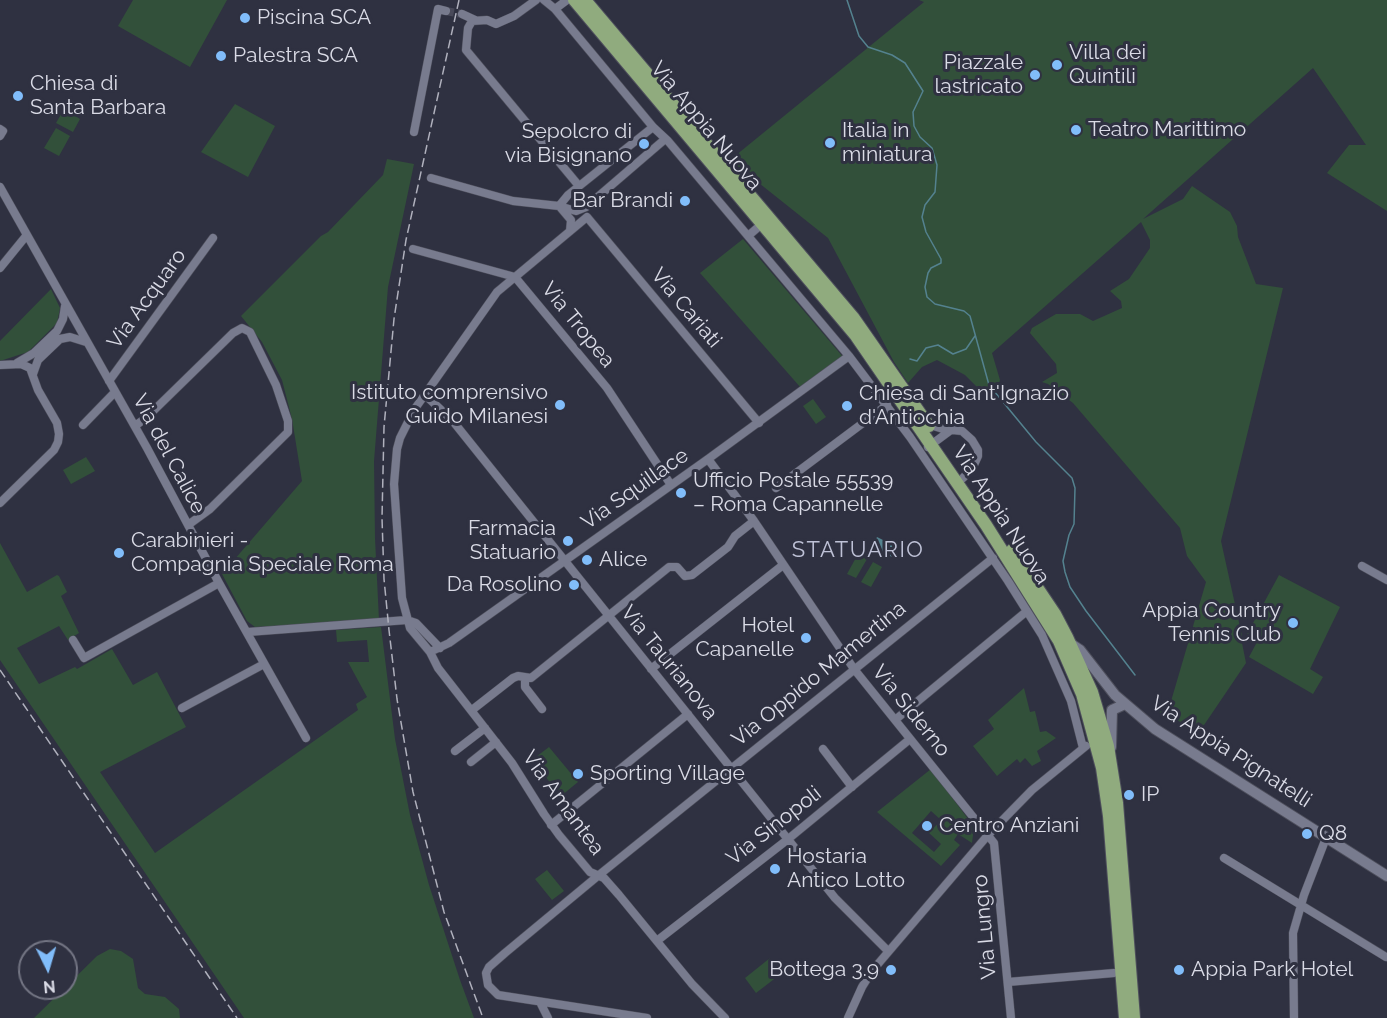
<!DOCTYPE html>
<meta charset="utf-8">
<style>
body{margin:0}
#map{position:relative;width:1387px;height:1018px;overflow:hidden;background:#2f3141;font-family:Raleway,sans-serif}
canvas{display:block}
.north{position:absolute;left:18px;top:940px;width:60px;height:60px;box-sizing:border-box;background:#2f3141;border:2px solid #737583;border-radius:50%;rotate:175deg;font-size:16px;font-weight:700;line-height:24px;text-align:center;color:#dadbe6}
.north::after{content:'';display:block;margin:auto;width:21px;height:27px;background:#81bdfa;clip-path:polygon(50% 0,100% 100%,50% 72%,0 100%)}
</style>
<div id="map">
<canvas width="1387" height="1018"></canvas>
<div class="north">N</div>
</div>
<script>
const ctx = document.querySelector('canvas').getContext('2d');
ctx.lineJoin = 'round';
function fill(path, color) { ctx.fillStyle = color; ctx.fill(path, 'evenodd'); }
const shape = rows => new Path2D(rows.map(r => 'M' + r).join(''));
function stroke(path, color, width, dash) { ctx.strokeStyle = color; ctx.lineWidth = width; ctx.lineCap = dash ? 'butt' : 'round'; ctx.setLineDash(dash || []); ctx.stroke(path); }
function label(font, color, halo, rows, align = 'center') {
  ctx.font = font + ' Raleway,sans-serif'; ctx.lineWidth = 6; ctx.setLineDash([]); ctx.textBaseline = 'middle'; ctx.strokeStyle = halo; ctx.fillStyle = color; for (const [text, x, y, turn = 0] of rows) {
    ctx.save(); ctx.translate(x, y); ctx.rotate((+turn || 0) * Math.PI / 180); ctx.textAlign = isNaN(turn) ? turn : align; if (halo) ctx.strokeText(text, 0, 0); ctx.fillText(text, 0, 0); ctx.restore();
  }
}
fill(shape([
 [133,0,227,0,190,67,118,26],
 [919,0,1387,0,1387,211,1327,173,1349,145,1366,145,1313,68,1143,219,1183,199,1192,186,1230,212,1237,226,1238,237,1256,284,1283,288,1221,541,1242,636,1241,638,1246,663,1200,731,1159,712,1169,708,1206,582,1187,556,1180,528,1073,403,1048,384,1042,382,1057,373,1056,364,1030,333,1032,328,1056,314,1080,314,1093,321,1122,308,1121,301,1110,291,1129,279,1150,248,1150,240,1141,222,992,353,1000,380,997,389,990,396,985,395,965,375,937,360,922,367,908,383,894,362,828,238,730,160,924,2],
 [235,104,275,126,248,177,201,152],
 [64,109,80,119,73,132,56,123],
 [56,128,70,136,59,156,44,148],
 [387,159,414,164,388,287,374,461,375,538,379,620,255,627,247,621,222,574,302,481,292,419,282,380,262,342,241,316,321,236,328,232,383,175],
 [743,239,843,357,801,388,700,273],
 [51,289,60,308,57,323,28,352,0,361,0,341],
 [813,399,826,417,816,424,803,406],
 [86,457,95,471,71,484,63,470],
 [0,543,27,592,57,575,59,576,67,592,61,596,79,633,68,640,59,626,17,648,39,684,75,667,77,669,112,649,133,685,157,672,186,727,100,772,155,853,358,710,356,704,367,697,348,662,369,662,367,640,337,642,336,630,381,627,395,739,410,815,429,885,460,980,474,1018,244,1018,0,660],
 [858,554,867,559,856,578,847,574],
 [873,562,882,567,871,587,861,582],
 [1279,575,1340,607,1310,669,1323,677,1313,694,1249,657,1257,642,1246,636],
 [1024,688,1030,712,1035,711,1040,732,1046,731,1056,738,1037,751,1041,761,1032,766,1025,758,1020,763,1017,759,997,776,973,746,994,729,988,720],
 [549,747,578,782,561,796,532,760],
 [931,769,974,827,972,843,958,834,954,840,960,845,941,866,877,812],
 [931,811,941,820,929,833,941,844,934,852,912,833],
 [547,870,564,891,552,900,535,879],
 [110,949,121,951,133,959,138,988,145,994,165,997,179,1009,180,1018,34,1018,97,956],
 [770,958,782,973,756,993,745,978]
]), '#32503a');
fill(shape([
 [877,537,897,547,892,557,872,547]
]), '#54828f');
stroke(shape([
 [847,0,859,36,868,47,892,55,905,63,923,91,913,112,914,126,920,137,932,148,937,165,935,192,925,205,922,217,926,232,941,259,941,263,931,268,928,273,925,287,927,297,935,304,964,311,970,316,989,385,1036,442,1072,478,1075,488,1074,524,1069,535,1063,561,1065,572,1070,587,1086,611,1135,675],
 [910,359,917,361,926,348,938,345,953,354,966,349,975,336]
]), '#54828f', 1.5);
stroke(shape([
 [446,11,462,14]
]), '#494a5a', 8, [8, 4]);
const street = shape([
 [536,0,514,16,496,24,487,20,472,21,468,28,466,50,579,186],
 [544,0,555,9,653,127,668,141,849,356,910,437,1008,581,1042,635,1071,701,1083,748],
 [555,9,567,0],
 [462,14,475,20],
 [0,129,3,131,0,136],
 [414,132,438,9,446,11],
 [431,178,513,201,559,206,576,211,586,207,664,140],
 [0,187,147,448,219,583,306,738],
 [559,206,568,195,653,127],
 [560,207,571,220,570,231],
 [587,217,497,292,414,410,400,438,397,449,394,484,402,598,410,628,430,652,449,643,708,459,849,356],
 [587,217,759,423],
 [748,236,763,223],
 [413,249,515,277,607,388,671,485],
 [0,268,26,236],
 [17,363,34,353,57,331,63,319,65,306],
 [0,365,21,364,30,368,38,390,57,423,59,434,58,442,54,450,0,503],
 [33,374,38,360,60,339,70,337,86,342],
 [109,381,213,238],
 [425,395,452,420,835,898,888,951],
 [927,424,943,429,962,431,972,440,978,450,978,456,973,467,963,478],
 [83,425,115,392],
 [135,426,147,417,233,333,242,328,250,332,276,385,288,421,288,432,210,509,188,525],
 [928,447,951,430],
 [708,459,754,521,854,669,994,843,1011,1018],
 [776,488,887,405],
 [1362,566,1387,580],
 [248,632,407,620,416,623,440,648],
 [73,640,84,658,219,583],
 [430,652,438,668,512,763,544,814,559,835,590,872,604,878,619,895,692,984,725,1018],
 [651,669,783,565],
 [525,678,525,687,542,709],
 [182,708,264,664],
 [472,710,513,678,518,676,531,678,669,567,677,567,685,576,692,575,728,547,735,536,754,521],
 [895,720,1027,611],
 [823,749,852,787],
 [455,751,485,728],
 [471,762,496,742],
 [551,825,688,714],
 [1224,858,1386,957],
 [658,940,787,840,910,739],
 [1008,982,1114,973],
 [540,1002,548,1018],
 [647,1018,498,995,488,985,486,973,489,967,505,953,599,875,993,558],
 [848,1018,862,987,872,971,988,835,1032,790,1086,746],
 [1294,1018,1293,933,1304,895,1326,838]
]);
const secondary = shape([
 [1068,642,1080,650,1115,695,1155,729,1387,876],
 [1111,747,1112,710,1125,704]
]);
const primary = shape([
 [574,0,856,336,986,525,1059,641,1082,694,1102,768,1109,816,1125,1018],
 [585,0,853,317,929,426],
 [1012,550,1055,614,1067,637,1092,692,1108,746,1117,803,1134,1018]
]);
stroke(street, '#4e4f5c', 9);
stroke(secondary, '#4e4f5c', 12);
stroke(primary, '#4e4f5c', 14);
stroke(street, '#787b8e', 8);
stroke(secondary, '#787b8e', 10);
stroke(primary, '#90ab7e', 12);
stroke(shape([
 [459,0,406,240,394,319,384,427,382,518,384,579,389,630,397,699,413,792,444,912,483,1018],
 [0,670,237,1018]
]), '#b0b1bd', 1.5, [9, 4.5]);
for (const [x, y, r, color] of [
 [245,18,6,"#81bdfa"],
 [221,56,6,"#81bdfa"],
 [1057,65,6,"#81bdfa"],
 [1035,75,6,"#81bdfa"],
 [18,96,6,"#81bdfa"],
 [1076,130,6,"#81bdfa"],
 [830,143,6,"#81bdfa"],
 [644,144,6,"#81bdfa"],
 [685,201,6,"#81bdfa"],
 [560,405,6,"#81bdfa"],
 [847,406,6,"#81bdfa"],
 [681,493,6,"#81bdfa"],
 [568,541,6,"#81bdfa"],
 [119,553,6,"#81bdfa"],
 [587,560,6,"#81bdfa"],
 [574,585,6,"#81bdfa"],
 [1293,623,6,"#81bdfa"],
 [806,638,6,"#81bdfa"],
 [578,774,6,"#81bdfa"],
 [1129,795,6,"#81bdfa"],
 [927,826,6,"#81bdfa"],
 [1307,834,6,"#81bdfa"],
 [775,869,6,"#81bdfa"],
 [891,970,6,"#81bdfa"],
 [1179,970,6,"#81bdfa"]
]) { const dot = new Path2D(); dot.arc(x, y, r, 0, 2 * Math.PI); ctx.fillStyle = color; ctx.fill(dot); stroke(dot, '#2f3141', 2); }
label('21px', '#dadbe6', '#2f3141', [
 ["Piscina SCA",257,18],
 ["Villa dei",1069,53],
 ["Quintili",1069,77],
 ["Palestra SCA",233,56],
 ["Piazzale",1023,63,"right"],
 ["lastricato",1023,87,"right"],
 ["Chiesa di",30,84],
 ["Santa Barbara",30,108],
 ["Teatro Marittimo",1088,130],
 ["Italia in",842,131],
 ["miniatura",842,155],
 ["Sepolcro di",632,132,"right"],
 ["via Bisignano",632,156,"right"],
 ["Bar Brandi",673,201,"right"],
 ["Istituto comprensivo",548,393,"right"],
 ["Guido Milanesi",548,417,"right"],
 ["Chiesa di Sant'Ignazio",859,394],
 ["d'Antiochia",859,418],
 ["Ufficio Postale 55539",693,481],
 ["– Roma Capannelle",693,505],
 ["Farmacia",556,529,"right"],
 ["Statuario",556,553,"right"],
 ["Carabinieri -",131,541],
 ["Compagnia Speciale Roma",131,565],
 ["Alice",599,560],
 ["Da Rosolino",562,585,"right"],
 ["Appia Country",1281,611,"right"],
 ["Tennis Club",1281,635,"right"],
 ["Hotel",794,626,"right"],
 ["Capanelle",794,650,"right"],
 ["Sporting Village",590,774],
 ["IP",1141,795],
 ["Centro Anziani",939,826],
 ["Q8",1319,834],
 ["Hostaria",787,857],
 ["Antico Lotto",787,881],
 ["Bottega 3.9",879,970,"right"],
 ["Appia Park Hotel",1191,970]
], 'left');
label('21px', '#dadbe6', '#2f3141', [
 ["Via Appia Nuova",706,126,50],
 ["Via Acquaro",147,299,-54],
 ["Via Cariati",686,308,50],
 ["Via Tropea",578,325,51],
 ["Via del Calice",169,454,62],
 ["Via Squillace",635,489,-35],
 ["Via Appia Nuova",1001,515,57],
 ["Via Taurianova",669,663,51],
 ["Via Oppido Mamertina",819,674,-39],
 ["Via Siderno",911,711,51],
 ["Via Appia Pignatelli",1231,752,33],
 ["Via Amantea",563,803,54],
 ["Via Sinopoli",774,826,-38],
 ["Via Lungro",985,927,-95]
]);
ctx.letterSpacing = '1.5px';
label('22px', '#bfc2d7', '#2f3141', [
 ["STATUARIO",858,550]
]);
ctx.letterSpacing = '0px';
</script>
